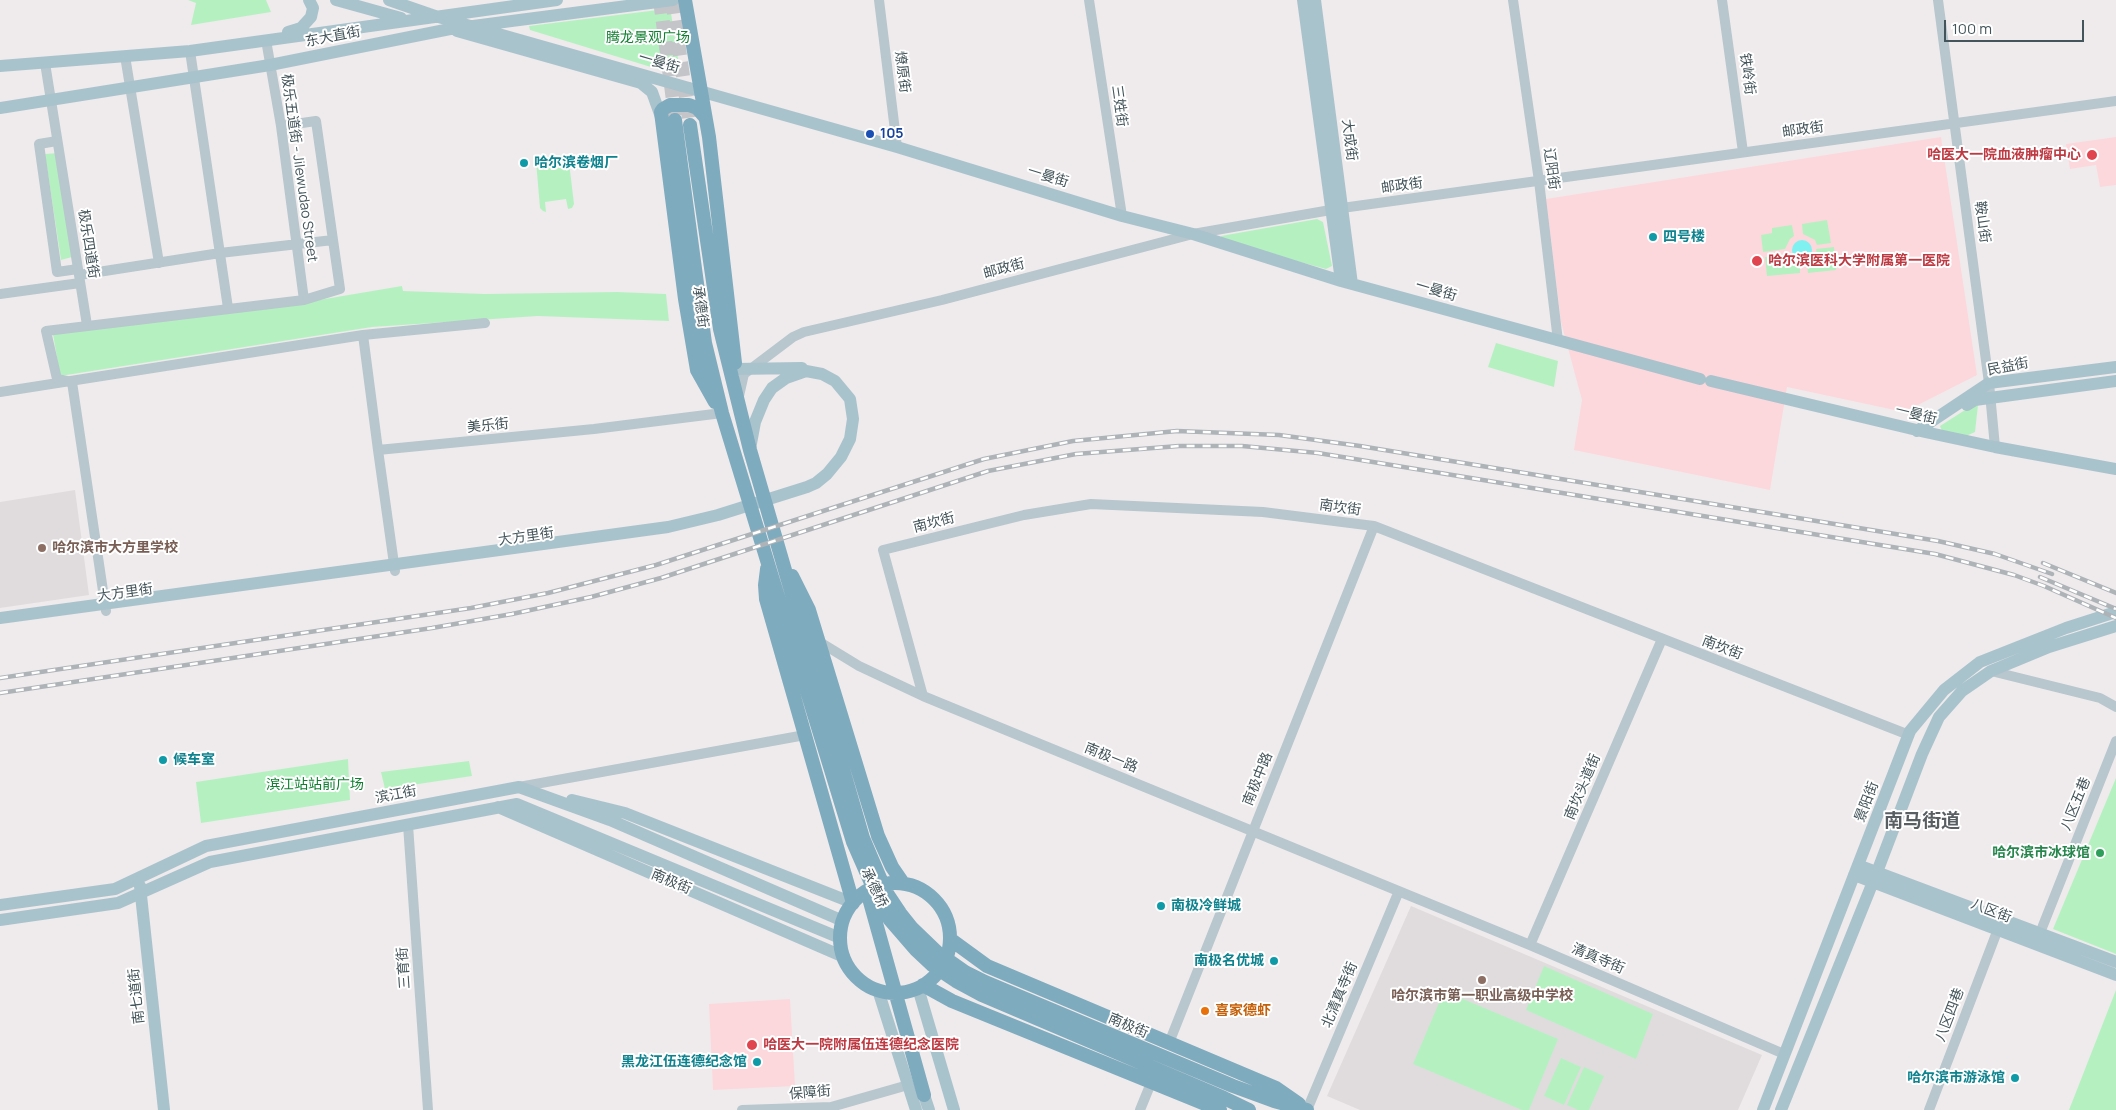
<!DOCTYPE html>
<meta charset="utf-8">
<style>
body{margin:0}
#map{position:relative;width:2116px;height:1110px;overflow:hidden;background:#efebec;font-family:Manrope,sans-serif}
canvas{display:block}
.scale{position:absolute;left:1944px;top:20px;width:140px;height:22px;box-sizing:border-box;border:2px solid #43545a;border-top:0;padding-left:6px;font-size:15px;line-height:18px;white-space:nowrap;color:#43545a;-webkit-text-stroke:4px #fff;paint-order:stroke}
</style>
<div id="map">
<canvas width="2116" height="1110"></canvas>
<div class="scale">100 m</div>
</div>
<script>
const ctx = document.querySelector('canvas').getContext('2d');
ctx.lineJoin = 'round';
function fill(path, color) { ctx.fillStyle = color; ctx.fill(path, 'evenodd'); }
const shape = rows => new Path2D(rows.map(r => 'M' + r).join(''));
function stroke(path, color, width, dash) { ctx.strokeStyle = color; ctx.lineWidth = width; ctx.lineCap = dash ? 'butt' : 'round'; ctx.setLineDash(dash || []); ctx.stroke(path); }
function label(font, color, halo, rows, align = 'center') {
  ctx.font = font + ' Manrope,"Noto Sans SC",sans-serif'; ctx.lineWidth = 4; ctx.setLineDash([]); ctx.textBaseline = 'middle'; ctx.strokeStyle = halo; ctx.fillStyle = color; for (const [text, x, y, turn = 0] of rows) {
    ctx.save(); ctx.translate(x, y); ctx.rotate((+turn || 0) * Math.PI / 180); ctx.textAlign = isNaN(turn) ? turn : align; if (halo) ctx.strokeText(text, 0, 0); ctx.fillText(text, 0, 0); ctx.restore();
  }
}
fill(shape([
 [75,490,89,595,0,608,0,502],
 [1411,906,1762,1055,1738,1110,1360,1110,1327,1096]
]), '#e0dcde');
fill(shape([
 [1941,137,1977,375,1904,412,1787,387,1770,490,1574,450,1582,400,1561,322,1546,199],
 [2116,137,2116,185,2100,187,2096,165,2070,169,2066,144],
 [790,999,795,1086,713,1090,709,1004]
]), '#fcd8dc');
fill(shape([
 [188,0,266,0,271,12,191,25,196,3],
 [666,9,671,13,680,72,677,75,530,30,529,26],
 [58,153,72,257,61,260,45,154],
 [562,155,569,162,574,204,572,208,568,209,566,199,545,202,546,212,543,211,540,208,536,161,538,158],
 [1317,219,1323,222,1332,266,1326,269,1222,241,1221,236],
 [1827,220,1831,243,1817,245,1815,240,1803,234,1802,224],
 [1792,225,1794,236,1790,239,1785,249,1763,252,1761,235,1772,233,1772,228],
 [1834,247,1836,270,1808,273,1807,263,1813,261,1817,256,1816,249],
 [1787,255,1794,265,1800,265,1800,273,1767,276,1765,257],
 [402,286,403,291,485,294,617,292,666,294,669,321,538,316,372,327,60,376,53,334,307,302],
 [1496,343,1558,361,1554,387,1488,367],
 [1976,403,1978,405,1975,432,1966,436,1942,431,1940,426],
 [348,759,350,800,201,823,196,782],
 [469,761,472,776,385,789,381,772],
 [2116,778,2116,954,2053,929],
 [1544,966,1653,1014,1636,1059,1526,1010],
 [2116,990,2116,1110,2069,1110],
 [1444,991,1558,1039,1529,1110,1522,1110,1413,1064],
 [1561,1058,1581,1067,1564,1105,1544,1096],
 [1584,1067,1604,1076,1589,1110,1578,1110,1567,1105]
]), '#b5f1c0');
fill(shape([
 '1792 250a10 10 0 1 1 20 0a10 10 0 1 1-20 0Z'
]), '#7ff1f1');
stroke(shape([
 [660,0,675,116],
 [672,0,690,125]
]), '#c4c5c8', 14, [14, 7]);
stroke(shape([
 [879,0,897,147],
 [1089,0,1122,216],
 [1513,0,1539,181,1558,341],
 [1722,0,1743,152],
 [1938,0,1989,383,1995,447],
 [266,40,281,126,304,300],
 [190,51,228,308],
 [125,56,159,263],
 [45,63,87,325],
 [57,141,39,144,57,272,78,269],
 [79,275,220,253,333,240],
 [0,294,80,283],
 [363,335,378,450],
 [0,392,363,335,485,323],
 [739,396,744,374,793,337,804,332,942,300,1193,234,1342,208,2116,101],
 [395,571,378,450,594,429,722,413],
 [106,611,72,382,57,379,46,331,304,300,340,289,316,121,281,126],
 [818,641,859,666,923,696,1530,945,1784,1054],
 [1991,671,2100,698,2116,707],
 [923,696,883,550,1024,515,1091,504,1263,512,1374,526,1909,735],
 [519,787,805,735],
 [408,825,428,1110],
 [2040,933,2116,741],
 [1530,945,1662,639],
 [1169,1043,1374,526],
 [742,1110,831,1107,908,1085],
 [1140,1110,1151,1083],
 [1307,1110,1399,891],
 [1929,1110,1998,929]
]), '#b8c7cd', 10);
stroke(shape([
 [336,0,401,18],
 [389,0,435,16,897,147,1122,216,1193,234,1341,281,1700,379],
 [1303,0,1341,281],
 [1315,0,1352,284],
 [457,31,641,83,652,92,661,117],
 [288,32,301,28,311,17,313,8,309,0],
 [0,66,190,51,557,0],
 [0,108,270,65,450,29,673,0],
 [735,369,802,368],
 [1711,381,1925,432,1995,447,2116,469],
 [1967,405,1975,400,2116,381],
 [1917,431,1989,383,2116,367],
 [0,618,668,527,718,515,807,487,816,483,827,474,841,457,850,439,853,419,850,399,835,381,822,374,806,371,786,378,772,388,764,400,755,422,750,449],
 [572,800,625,813,853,903],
 [498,807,844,957],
 [1858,865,2116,962],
 [1854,875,2116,975],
 [140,886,164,1110],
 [0,905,115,889,206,846,519,787,610,820,843,921],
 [0,920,118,903,210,862,517,804,840,938],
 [918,988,954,1110],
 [878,990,916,1110],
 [924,1095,929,1110],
 [1763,1110,1910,731,1944,690,1980,662,2066,628,2116,612],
 [1781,1110,1877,872,1922,754,1939,717,1962,691,1991,671,2049,647,2116,626]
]), '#a9c3cd', 12);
stroke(shape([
 [685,0,709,137,735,363],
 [704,116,697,108,689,105,670,105,663,109,661,112,685,299,697,370,715,402],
 [675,120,705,343,722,413,853,842,878,899,890,920,916,950,932,965,956,981,982,995,1224,1098,1249,1110],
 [690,125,720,329,750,450,863,838,886,892,900,913,912,928,938,953,965,972,985,982,1233,1086,1274,1101,1307,1110],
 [767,569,765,585,766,599,853,903],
 [792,576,809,610,878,836,892,867,903,883],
 '840 938a55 55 0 1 1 110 0a55 55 0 1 1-110 0Z',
 [867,891,924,1095],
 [950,939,987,966,1276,1088,1299,1104],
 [923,985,952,1001,1220,1110]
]), '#7fabbf', 14);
const rail = shape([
 [2043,563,2116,593],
 [2040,577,2116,609],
 [0,678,471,608,548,593,656,565,984,459,1073,441,1177,431,1279,435,1360,446,1938,541,1995,554,2052,574],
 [0,693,432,628,512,614,591,597,661,578,988,471,1076,454,1179,446,1242,446,1318,453,1935,554,2014,575,2044,586,2116,618]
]);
stroke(rail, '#adb3b7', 4.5);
stroke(rail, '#fff', 2.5, [8]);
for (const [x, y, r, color] of [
 [870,134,5,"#1a4fb4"],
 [2092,155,6,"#e0444e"],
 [524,163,5,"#0f9aa8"],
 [1653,237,5,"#0f9aa8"],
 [1757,261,6,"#e0444e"],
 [42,548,5,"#8d6e63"],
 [163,760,5,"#0f9aa8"],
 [2100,853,5,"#2e9e5b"],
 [1161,906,5,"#0f9aa8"],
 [1274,961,5,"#0f9aa8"],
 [1482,980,5,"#8d6e63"],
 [1205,1011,5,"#e8710a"],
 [752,1045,6,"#e0444e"],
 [757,1062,5,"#0f9aa8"],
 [2015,1078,5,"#0f9aa8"]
]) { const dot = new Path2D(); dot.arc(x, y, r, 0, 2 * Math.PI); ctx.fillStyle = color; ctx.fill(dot); stroke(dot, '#fff', 2); }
label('14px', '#43545a', '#fff', [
 ["东大直街",333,37,-11],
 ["一曼街",659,63,16],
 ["燎原街",902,72,83],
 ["铁岭街",1747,74,82],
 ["三姓街",1119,106,82],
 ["邮政街",1803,130,-8],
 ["大成街",1349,140,83],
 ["极乐五道街 - Jilewudao Street",299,168,82],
 ["辽阳街",1551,169,82],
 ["一曼街",1048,177,17],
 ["邮政街",1402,186,-8],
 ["鞍山街",1982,222,82],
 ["极乐四道街",88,244,81],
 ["邮政街",1004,269,-15],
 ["一曼街",1436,291,16],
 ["承德街",700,307,82],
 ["民益街",2008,367,-11],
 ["一曼街",1916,415,13],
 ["美乐街",488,426,-6],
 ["南坎街",1340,508,8],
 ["南坎街",934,523,-14],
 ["大方里街",526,537,-8],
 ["大方里街",125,593,-8],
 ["南坎街",1722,648,21],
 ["南极一路",1111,758,22],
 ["南极中路",1258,779,-68],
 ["南坎头道街",1583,787,-67],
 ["滨江街",396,795,-11],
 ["景阳街",1867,802,-69],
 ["八区五巷",2076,804,-68],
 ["南极街",671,882,23],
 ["承德桥",874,888,64],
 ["八区街",1991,911,21],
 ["清真寺街",1598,959,23],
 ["三育街",404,968,-94],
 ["北清真寺街",1340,995,-67],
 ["南七道街",137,996,-96],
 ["八区四巷",1950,1015,-69],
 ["南极街",1128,1026,23],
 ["保障街",810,1093,-5]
]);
label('14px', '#107f30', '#fff', [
 ["腾龙景观广场",648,38],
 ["滨江站站前广场",315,785]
]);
label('bold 14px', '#164399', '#fff', [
 ["105",880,134]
], 'left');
label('bold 14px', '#be3a42', '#fff', [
 ["哈医大一院血液肿瘤中心",2081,155,"right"],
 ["哈尔滨医科大学附属第一医院",1768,261],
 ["哈医大一院附属伍连德纪念医院",763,1045]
], 'left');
label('bold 14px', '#0d838f', '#fff', [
 ["哈尔滨卷烟厂",534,163],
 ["四号楼",1663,237],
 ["候车室",173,760],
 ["南极冷鲜城",1171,906],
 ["南极名优城",1264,961,"right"],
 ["黑龙江伍连德纪念馆",747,1062,"right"],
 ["哈尔滨市游泳馆",2005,1078,"right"]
], 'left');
label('bold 14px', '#785e54', '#fff', [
 ["哈尔滨市大方里学校",52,548],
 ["哈尔滨市第一职业高级中学校",1482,996,"center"]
], 'left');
label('bold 14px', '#27864d', '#fff', [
 ["哈尔滨市冰球馆",2090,853]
], 'right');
label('bold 14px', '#c56008', '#fff', [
 ["喜家德虾",1215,1011]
], 'left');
label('bold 19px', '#585e61', '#fff', [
 ["南马街道",1922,822]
]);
</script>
